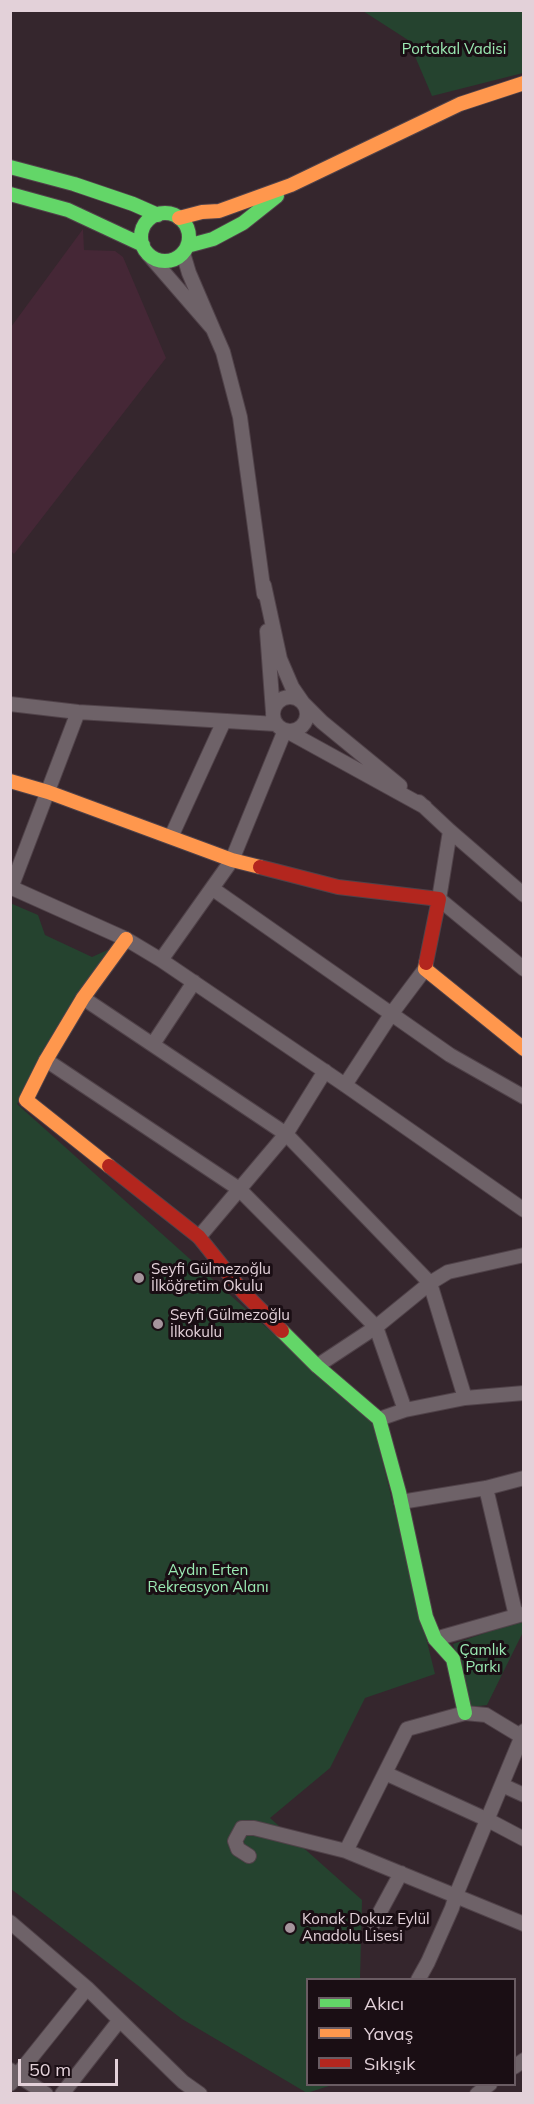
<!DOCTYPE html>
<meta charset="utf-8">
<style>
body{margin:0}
#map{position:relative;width:534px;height:2104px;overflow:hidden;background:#35262d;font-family:Mulish,sans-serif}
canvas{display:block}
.frame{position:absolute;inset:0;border:12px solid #e3d1d9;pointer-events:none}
.legend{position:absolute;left:306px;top:1978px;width:210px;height:108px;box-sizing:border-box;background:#1a0e14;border:2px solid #6a5c63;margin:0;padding:8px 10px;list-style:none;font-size:18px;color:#e3d1d9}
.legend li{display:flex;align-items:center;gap:12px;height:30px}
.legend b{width:30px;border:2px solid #6a5c63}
.scale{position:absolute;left:18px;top:2059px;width:100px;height:27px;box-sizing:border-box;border:3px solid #e3d1d9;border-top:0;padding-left:8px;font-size:18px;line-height:21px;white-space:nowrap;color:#e3d1d9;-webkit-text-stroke:4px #1a0e14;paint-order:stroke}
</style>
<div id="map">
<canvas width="534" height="2104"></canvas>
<div class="frame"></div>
<ul class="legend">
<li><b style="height:8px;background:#63d668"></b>Akıcı</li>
<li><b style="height:8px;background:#ff974d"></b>Yavaş</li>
<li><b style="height:8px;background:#b3261e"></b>Sıkışık</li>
</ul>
<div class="scale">50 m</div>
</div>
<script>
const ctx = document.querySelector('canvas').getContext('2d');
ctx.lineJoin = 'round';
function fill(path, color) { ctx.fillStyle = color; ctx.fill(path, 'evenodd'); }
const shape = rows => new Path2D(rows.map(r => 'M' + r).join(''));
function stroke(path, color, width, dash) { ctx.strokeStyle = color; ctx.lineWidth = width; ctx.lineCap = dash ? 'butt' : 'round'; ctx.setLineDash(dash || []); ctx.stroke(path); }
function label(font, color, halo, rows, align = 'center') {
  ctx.font = font + ' Mulish,sans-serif'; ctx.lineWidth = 6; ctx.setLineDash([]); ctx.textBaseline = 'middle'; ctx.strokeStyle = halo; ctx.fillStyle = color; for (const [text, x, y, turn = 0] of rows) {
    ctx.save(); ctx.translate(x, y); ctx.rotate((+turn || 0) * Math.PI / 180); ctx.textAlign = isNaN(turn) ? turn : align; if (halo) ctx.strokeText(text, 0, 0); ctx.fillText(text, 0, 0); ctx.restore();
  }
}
fill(shape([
 [83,229,84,250,115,251,123,257,166,358,14,554,10,550,11,327]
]), '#452736');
fill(shape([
 [363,11,523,11,523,73,432,96,408,40],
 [10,903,38,915,45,935,92,957,112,948,17,1104,373,1423,435,1674,365,1698,330,1768,270,1818,362,1900,360,1979,308,1980,308,2084,332,2085,307,2093,182,2019,11,1889],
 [523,1620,523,1632,487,1705,471,1707,453,1644]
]), '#25432f');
const street = shape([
 [148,254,213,329,189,273,183,253],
 [213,329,223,352,240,417,264,594],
 [264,585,280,659,292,687,303,703,322,722,400,786],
 [267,631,273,712],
 '273 714a17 17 0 1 1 34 0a17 17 0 1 1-34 0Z',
 [10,704,78,712,276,724],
 [419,802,450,831,524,895],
 [450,831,439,899,524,969],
 [171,837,224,721],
 [10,887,126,939,161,960,345,1085,524,1210],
 [11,888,78,712],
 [213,889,450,1055,524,1097],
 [161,960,232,860,285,730,425,807],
 [83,998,286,1134,430,1283,465,1398],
 [153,1044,194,982],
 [46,1060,239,1189,376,1327,405,1410],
 [345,1085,392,1013,425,969],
 [199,1237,286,1134,325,1071],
 [317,1366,376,1327,430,1283,448,1272,524,1255],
 [379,1419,405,1410,465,1398,524,1393],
 [486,1488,516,1616],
 [401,1502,486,1488,524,1478],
 [435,1639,523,1614],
 [385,1773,488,1820,524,1839],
 [502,1785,524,1795],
 [346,1851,407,1729,465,1713,486,1715,524,1738],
 [249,1856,238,1849,235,1841,242,1828,254,1828,346,1851,524,1924],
 [10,1922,87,1988,183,2082,200,2094],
 [374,1923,401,1873],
 [418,1980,428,1962,452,1908,456,1895,524,1731],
 [514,2067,524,2060],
 [10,2070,46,2094],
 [10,2084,87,1988],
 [62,2094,119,2021],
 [477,2094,490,2084]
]);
const fast = shape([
 [10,167,74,184,133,204,158,215],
 [10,194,68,210,143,245],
 '141 237a24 24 0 1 1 48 0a24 24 0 1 1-48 0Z',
 [187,246,213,239,243,223,277,196],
 [282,1331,317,1366,379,1419,399,1492,426,1617,435,1639,453,1659,465,1713]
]);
const slow = shape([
 [179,218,202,212,219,211,291,185,460,104,524,83],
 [10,781,48,792,232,860,260,867],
 [426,963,425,969,524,1049],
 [109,1166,26,1100,46,1060,83,998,126,939]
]);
const jam = shape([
 [260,867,338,887,439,899,426,963],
 [109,1166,199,1237,243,1292,282,1331]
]);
stroke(street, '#504249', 16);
stroke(fast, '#504249', 16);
stroke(slow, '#504249', 16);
stroke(jam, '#504249', 16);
stroke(street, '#6e6268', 14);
stroke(fast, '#63d668', 14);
stroke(slow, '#ff974d', 14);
stroke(jam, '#b3261e', 14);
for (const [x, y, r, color] of [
 [139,1278,6,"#a6959d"],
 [158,1324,6,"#a6959d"],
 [290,1928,6,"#a6959d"]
]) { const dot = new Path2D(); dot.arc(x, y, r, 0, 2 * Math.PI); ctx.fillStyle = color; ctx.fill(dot); stroke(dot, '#1a0e14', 2); }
label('15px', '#9beab3', '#1a0e14', [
 ["Portakal Vadisi",454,49],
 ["Aydın Erten",208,1570],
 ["Rekreasyon Alanı",208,1587],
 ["Çamlık",483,1650],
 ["Parkı",483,1667]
]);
label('15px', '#e3d1d9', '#1a0e14', [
 ["Seyfi Gülmezoğlu",151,1269],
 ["İlköğretim Okulu",151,1286],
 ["Seyfi Gülmezoğlu",170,1315],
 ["İlkokulu",170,1332],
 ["Konak Dokuz Eylül",302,1919],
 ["Anadolu Lisesi",302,1936]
], 'left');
</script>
